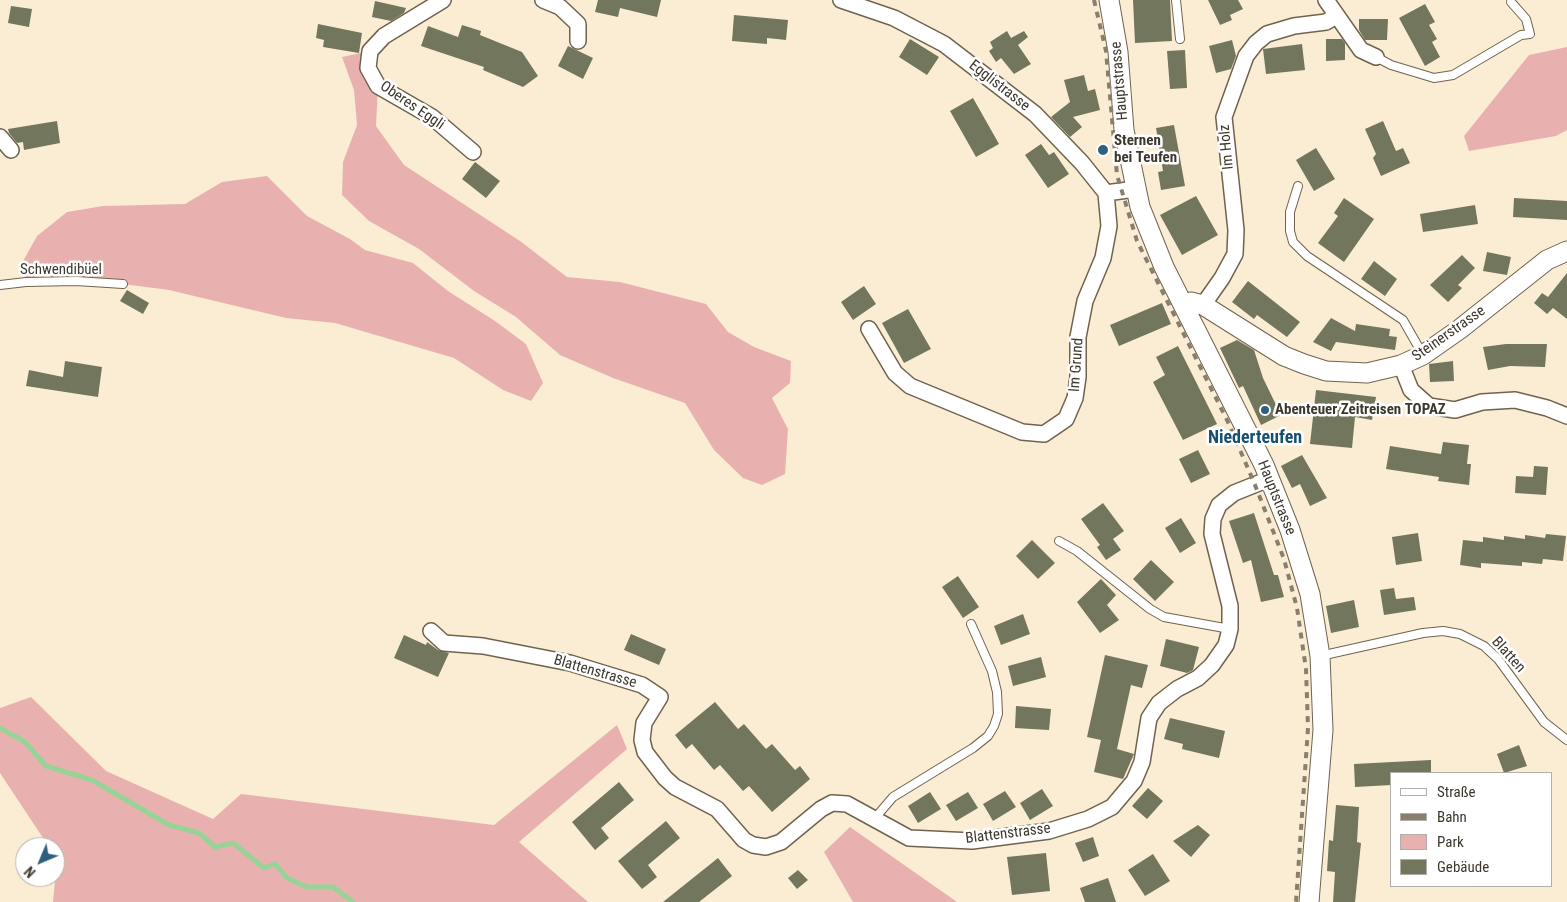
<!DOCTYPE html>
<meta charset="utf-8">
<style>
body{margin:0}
#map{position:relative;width:1567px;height:902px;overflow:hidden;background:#fbedd4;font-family:"Roboto Condensed",sans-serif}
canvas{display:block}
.legend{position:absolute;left:1390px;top:772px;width:162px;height:115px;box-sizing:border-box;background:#fff;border:1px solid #b1afab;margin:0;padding:6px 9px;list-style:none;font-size:15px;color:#3c372d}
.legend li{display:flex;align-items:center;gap:10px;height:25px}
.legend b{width:25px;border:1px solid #b1afab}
.north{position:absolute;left:15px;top:837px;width:50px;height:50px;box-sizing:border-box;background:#fff;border:1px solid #b1afab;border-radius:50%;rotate:225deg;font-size:14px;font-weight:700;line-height:20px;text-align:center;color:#3c372d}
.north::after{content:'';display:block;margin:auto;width:18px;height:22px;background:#2f5f7e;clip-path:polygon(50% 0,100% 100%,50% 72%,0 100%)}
</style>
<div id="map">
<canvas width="1567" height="902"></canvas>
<ul class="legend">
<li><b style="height:6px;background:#fff"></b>Straße</li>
<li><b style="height:6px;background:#887f6f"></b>Bahn</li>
<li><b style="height:14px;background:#e8b1b0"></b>Park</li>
<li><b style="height:14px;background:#72765d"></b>Gebäude</li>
</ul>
<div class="north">N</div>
</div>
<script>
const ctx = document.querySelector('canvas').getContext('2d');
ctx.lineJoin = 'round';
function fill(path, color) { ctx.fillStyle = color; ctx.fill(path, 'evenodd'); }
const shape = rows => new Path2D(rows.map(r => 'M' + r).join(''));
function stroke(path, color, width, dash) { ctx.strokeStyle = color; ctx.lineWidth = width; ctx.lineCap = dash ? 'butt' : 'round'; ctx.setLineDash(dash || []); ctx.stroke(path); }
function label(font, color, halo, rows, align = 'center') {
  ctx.font = font + ' "Roboto Condensed",sans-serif'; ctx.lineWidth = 5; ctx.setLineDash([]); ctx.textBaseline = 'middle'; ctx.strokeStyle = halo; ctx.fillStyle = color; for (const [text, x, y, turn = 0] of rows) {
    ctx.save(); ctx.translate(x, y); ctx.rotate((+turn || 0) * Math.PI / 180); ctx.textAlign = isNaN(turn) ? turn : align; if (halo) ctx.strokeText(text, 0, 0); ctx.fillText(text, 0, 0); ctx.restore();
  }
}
fill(shape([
 [1567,47,1567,130,1556,136,1469,151,1464,136,1529,55],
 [370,51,378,86,376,126,404,165,520,241,567,277,620,282,706,304,728,332,754,347,791,361,790,383,772,398,788,429,785,474,762,485,743,478,714,450,685,403,613,378,560,355,516,317,474,291,419,249,369,221,342,195,343,162,357,125,354,90,342,57],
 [267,176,307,216,350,239,365,250,413,263,448,291,495,321,526,344,543,383,531,401,503,390,454,358,335,323,286,318,169,290,123,284,26,282,22,263,37,236,67,212,103,206,185,204,222,182],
 [31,697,106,771,213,819,241,794,494,825,617,725,627,749,519,842,588,902,53,902,57,859,55,847,49,847,0,773,0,708],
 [850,827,957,902,853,902,824,852]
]), '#e8b1b0');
stroke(shape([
 [0,728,25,742,46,766,92,780,169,825,199,833,215,847,233,843,264,868,275,864,287,878,307,887,333,887,353,902]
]), '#97d397', 5);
fill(shape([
 [598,0,661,0,657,17,620,8,618,17,595,12],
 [1133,0,1170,0,1172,41,1135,43],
 [1208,0,1238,0,1243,9,1230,15,1232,20,1220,25],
 [375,1,406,8,404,13,391,21,372,17],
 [1425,4,1435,22,1429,25,1437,39,1432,42,1440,57,1425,66,1399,18],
 [11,6,32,9,29,27,8,23],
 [734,15,788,20,786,40,767,38,767,44,732,41],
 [1359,19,1388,19,1387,40,1365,40,1359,30],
 [318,24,362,33,359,53,323,47,324,40,316,38],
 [462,25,481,31,480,35,522,52,538,76,523,87,483,70,484,67,421,46,428,26,458,37],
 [1007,31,1011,38,1024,31,1028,37,1018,45,1031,64,1014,74,1001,58,996,62,989,51,993,48,990,42],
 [910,39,939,57,927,75,899,57],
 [1326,39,1342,39,1345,43,1345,60,1326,61],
 [1232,40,1236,56,1231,69,1216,73,1209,46],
 [1302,44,1305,70,1266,74,1263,49],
 [568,46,593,58,583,79,558,66],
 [1185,50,1187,88,1170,89,1167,51],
 [1084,75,1088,91,1095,89,1100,110,1073,117,1082,127,1070,137,1051,117,1070,102,1064,80],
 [973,98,999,144,976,157,950,111],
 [57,121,60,143,24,150,23,142,17,143,9,133,8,129],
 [1383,121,1396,151,1403,148,1410,163,1381,176,1373,158,1376,154,1365,129],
 [1174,125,1185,186,1161,190,1158,172,1163,171,1156,128],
 [1041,144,1049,155,1054,152,1069,174,1048,188,1025,155],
 [1316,148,1335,179,1314,191,1296,160],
 [475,162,500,181,486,198,462,179],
 [1196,196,1218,235,1182,255,1160,215],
 [1344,198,1374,219,1344,262,1318,243,1338,216,1334,213],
 [1514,198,1567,201,1567,220,1513,217],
 [1475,205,1478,224,1423,232,1420,214],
 [1487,252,1511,257,1507,275,1483,271],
 [1462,255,1475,268,1458,285,1462,288,1448,302,1430,285],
 [1374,261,1397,279,1385,296,1361,279],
 [1567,273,1567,319,1553,308,1547,314,1534,303,1542,293,1548,297],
 [1248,281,1300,322,1287,337,1257,315,1254,319,1232,302],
 [864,286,876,304,853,320,841,302],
 [127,290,149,303,143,314,120,301],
 [1162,303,1171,324,1119,346,1110,325],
 [908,309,931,349,904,363,882,323],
 [1331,318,1355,331,1356,324,1390,329,1389,336,1397,337,1395,350,1336,342,1331,351,1313,342],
 [1237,340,1254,350,1263,378,1281,415,1261,425,1243,386,1239,388,1220,348],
 [1506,344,1547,344,1545,367,1510,366,1488,370,1483,347],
 [1178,346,1217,424,1183,440,1153,382,1165,375,1156,357],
 [65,361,102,367,98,397,26,386,29,370,63,377],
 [1453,361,1454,381,1430,382,1429,364],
 [1316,390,1376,397,1372,420,1355,417,1352,448,1310,444],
 [1443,442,1469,445,1467,464,1471,464,1469,485,1438,481,1439,477,1386,469,1390,446,1441,454],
 [1198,450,1210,474,1191,483,1179,459],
 [1302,455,1327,498,1310,506,1300,484,1292,488,1281,466],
 [1534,466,1548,467,1546,495,1515,493,1516,476,1533,477],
 [1103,503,1124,531,1113,539,1121,550,1106,560,1097,547,1100,545,1081,519],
 [1254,513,1274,575,1278,575,1284,597,1261,602,1251,560,1243,563,1229,521],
 [1181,518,1196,543,1180,553,1165,528],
 [1418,533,1422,561,1396,565,1392,537],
 [1546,534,1566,536,1563,561,1543,559,1542,564,1522,562,1522,566,1481,563,1481,568,1460,565,1463,540,1483,542,1483,537,1504,540,1504,536,1525,539,1525,535,1545,538],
 [1032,540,1055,563,1038,579,1016,556],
 [1151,560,1174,582,1155,601,1133,579],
 [958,576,979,607,963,618,942,587],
 [1101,579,1116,595,1107,605,1119,620,1100,633,1077,602],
 [1394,588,1396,599,1414,597,1416,610,1384,615,1380,590],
 [1354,600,1359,627,1331,633,1326,606],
 [1023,614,1030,634,1001,645,994,626],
 [631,634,666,649,659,665,624,650],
 [404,635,426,645,427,642,438,650,449,653,438,677,394,658],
 [1166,639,1199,647,1193,670,1187,673,1160,666],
 [1105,655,1148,665,1142,688,1131,685,1117,749,1134,754,1123,779,1094,772,1101,740,1087,737],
 [1041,657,1046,677,1013,686,1008,666],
 [715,702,738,729,744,724,766,749,772,744,795,770,800,766,810,779,772,812,749,786,743,791,720,765,714,770,692,744,686,749,675,735],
 [1016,706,1051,709,1049,730,1015,728],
 [1170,718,1225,731,1219,758,1182,749,1183,744,1164,739],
 [1519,745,1527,766,1504,773,1497,754],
 [1431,760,1431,773,1391,773,1391,785,1355,787,1354,764],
 [619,782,634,800,601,828,609,838,595,850,572,822],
 [1148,788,1163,801,1147,819,1132,806],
 [1042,789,1053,806,1030,820,1020,803],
 [1005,791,1016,807,993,821,983,804],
 [930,792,941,809,918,823,908,806],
 [968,792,978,808,956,821,946,805],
 [1336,805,1359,807,1357,842,1361,843,1355,902,1333,902,1335,872,1327,871,1329,840,1333,841],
 [666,821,680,838,648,865,657,877,642,889,618,861],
 [1198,825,1210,835,1191,857,1173,841],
 [1093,837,1099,856,1083,862,1075,843],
 [1046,853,1050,891,1012,895,1007,857],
 [1153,854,1170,881,1145,896,1128,870],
 [718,858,732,876,699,902,663,902],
 [798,870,808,880,797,889,788,878],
 [1108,878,1116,902,1085,902,1080,888]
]), '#72765d');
const service = shape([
 [1176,0,1180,39],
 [1376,57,1391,65,1434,78,1453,75,1521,35,1530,34,1526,19,1511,2],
 [1298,186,1290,212,1290,231,1293,242,1307,256,1403,320,1423,355],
 [0,285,26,282,76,281,123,284],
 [1059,541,1077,551,1150,609,1164,617,1230,629],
 [1320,656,1423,633,1443,631,1460,634,1484,646,1498,659,1544,722,1567,740],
 [875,818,893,797,973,748,988,736,994,726,998,714,997,692,992,671,971,624]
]);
const minor = shape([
 [443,0,384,36,370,51,368,68,378,86,432,117,473,152],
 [543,0,560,7,578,24,578,41],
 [841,0,894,18,944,44,1035,114,1082,163,1106,193],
 [1326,0,1361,50,1376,57],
 [0,137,11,150],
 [1106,193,1135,189],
 [1203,305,1222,278,1235,254,1236,230,1224,117,1246,56,1256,43,1267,34,1294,26,1326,22,1336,16],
 [869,329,895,373,910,386,1022,432,1044,434,1066,419,1075,398,1078,377,1078,337,1085,301,1103,258,1109,226,1106,193],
 [1401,365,1411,390,1429,406,1455,410,1482,402,1515,400,1547,408,1567,416],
 [431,631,444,643,483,646,570,663,642,685,660,697,644,723,642,740,645,752,665,778,675,787,717,809,744,840,753,845,766,847,781,842,821,809,832,803,847,804,909,838,972,841,1049,831,1088,819,1112,807,1134,781,1142,762,1149,718,1159,703,1177,689,1198,678,1212,665,1226,645,1230,629,1230,606,1212,534,1213,519,1219,505,1234,493,1269,479]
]);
const tertiary = shape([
 [1109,0,1118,52,1124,130,1140,207,1164,267,1264,465,1290,530,1310,594,1320,656,1323,730,1309,902],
 [1184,305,1191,302,1203,305,1284,356,1304,364,1326,371,1367,373,1401,365,1423,355,1460,329,1547,260,1567,251]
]);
stroke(service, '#6f634d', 10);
stroke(minor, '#6f634d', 18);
stroke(tertiary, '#6f634d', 21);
stroke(service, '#fff', 8);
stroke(minor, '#fff', 15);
stroke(tertiary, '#fff', 19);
stroke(shape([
 [1094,0,1106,51,1117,175,1137,241,1228,422,1255,485,1284,559,1297,608,1306,669,1308,728,1296,902]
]), '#887f6f', 4, [6, 6]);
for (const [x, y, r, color] of [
 [1103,150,6,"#2f5f7e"],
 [1265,410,5,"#2f5f7e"]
]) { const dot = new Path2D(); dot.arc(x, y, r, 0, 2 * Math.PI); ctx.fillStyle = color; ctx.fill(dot); stroke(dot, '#fff', 2); }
label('15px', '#3c372d', '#fff', [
 ["Hauptstrasse",1120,81,-95],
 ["Egglistrasse",999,86,38],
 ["Oberes Eggli",412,106,34],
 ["Im Holz",1227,147,-95],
 ["Schwendibüel",61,270],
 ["Steinerstrasse",1449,334,-35],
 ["Im Grund",1077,365,-86],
 ["Hauptstrasse",1276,498,68],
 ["Blatten",1508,655,48],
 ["Blattenstrasse",595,672,16],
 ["Blattenstrasse",1008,834,-7]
]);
label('bold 15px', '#3c372d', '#fff', [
 ["Sternen",1114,141],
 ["bei Teufen",1114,158],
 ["Abenteuer Zeitreisen TOPAZ",1275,410]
], 'left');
label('bold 18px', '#155070', '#fff', [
 ["Niederteufen",1255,438]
]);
</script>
